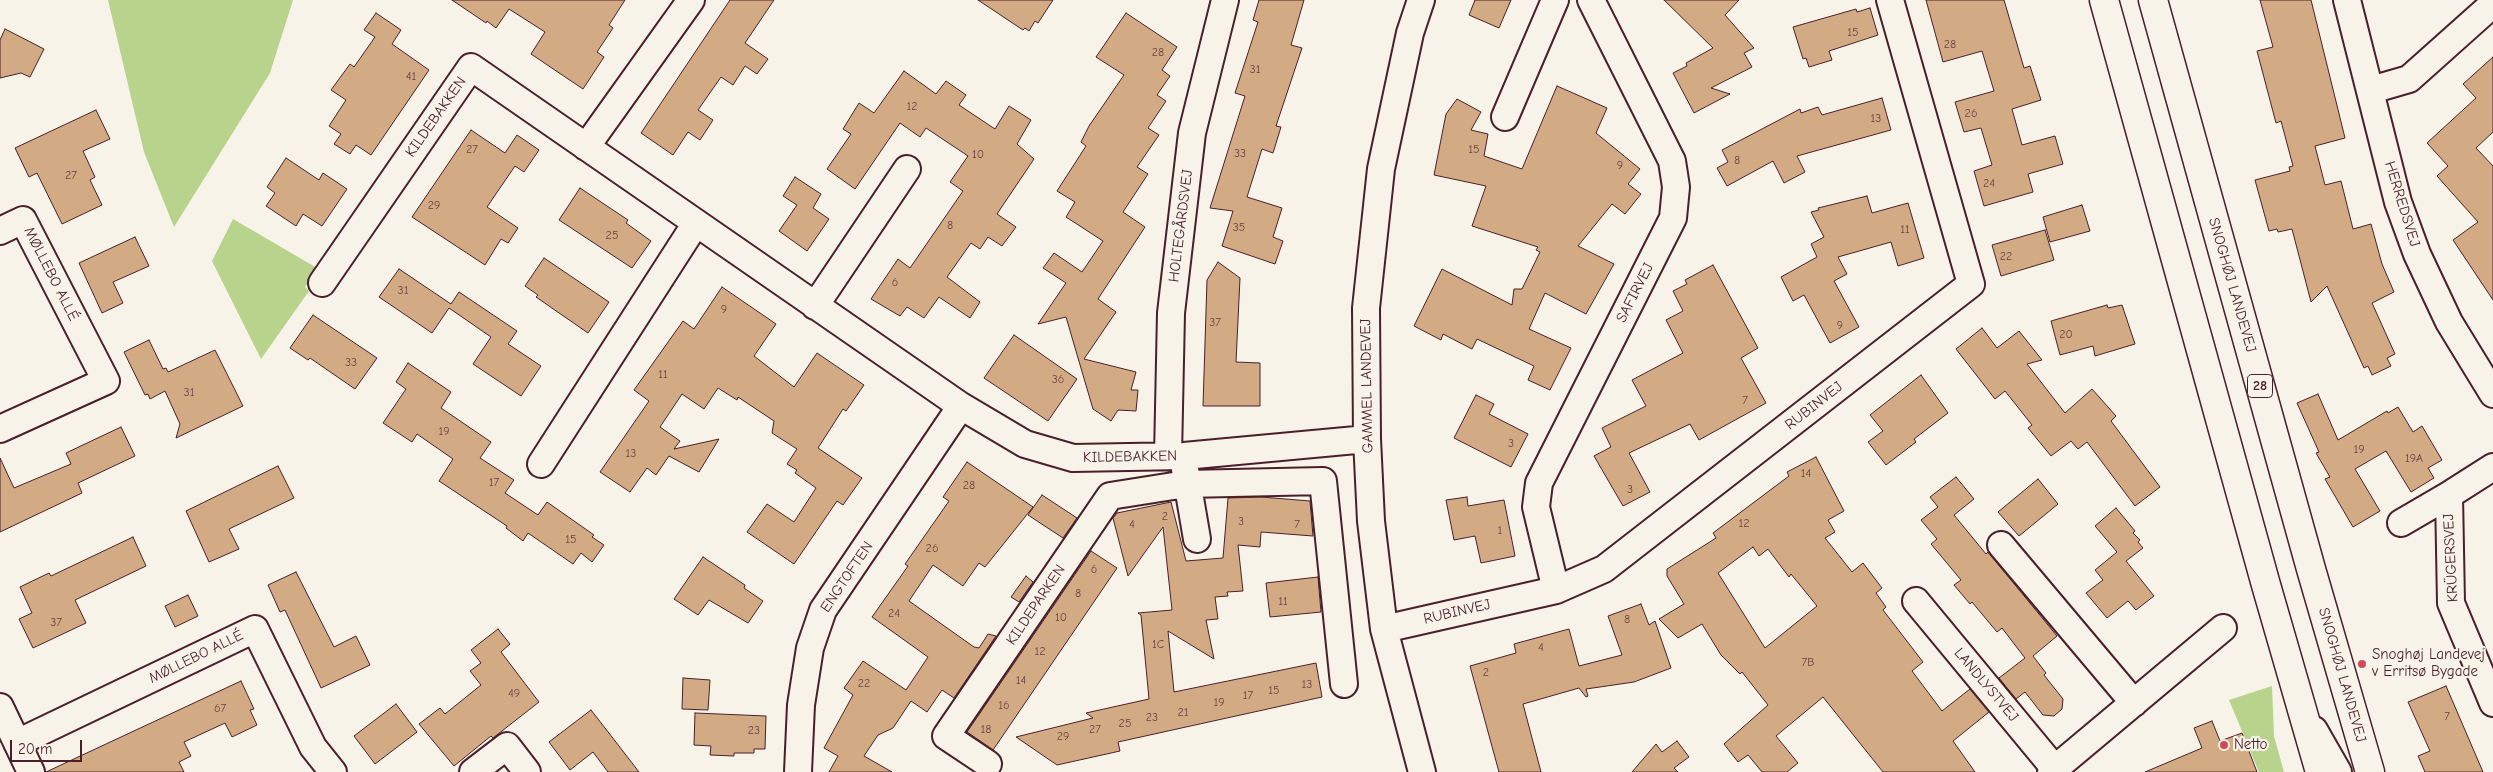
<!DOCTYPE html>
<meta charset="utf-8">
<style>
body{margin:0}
#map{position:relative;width:2493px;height:772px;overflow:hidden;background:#f7f3e8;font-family:"Comic Neue",sans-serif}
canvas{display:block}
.scale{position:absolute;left:10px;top:740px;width:72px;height:22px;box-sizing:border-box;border:2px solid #4a1f2b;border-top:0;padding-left:6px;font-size:15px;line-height:18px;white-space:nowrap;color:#4a1f2b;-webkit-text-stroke:4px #f7f3e8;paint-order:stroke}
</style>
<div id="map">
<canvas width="2493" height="772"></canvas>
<div class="scale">20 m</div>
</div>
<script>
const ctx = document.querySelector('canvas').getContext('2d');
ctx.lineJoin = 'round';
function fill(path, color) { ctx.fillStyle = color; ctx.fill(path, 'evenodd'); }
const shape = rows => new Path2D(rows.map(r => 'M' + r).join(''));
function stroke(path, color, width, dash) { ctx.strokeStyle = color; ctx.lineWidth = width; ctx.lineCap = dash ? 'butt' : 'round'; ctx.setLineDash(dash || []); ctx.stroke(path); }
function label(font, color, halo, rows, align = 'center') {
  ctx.font = font + ' "Comic Neue",sans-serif'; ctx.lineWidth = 4.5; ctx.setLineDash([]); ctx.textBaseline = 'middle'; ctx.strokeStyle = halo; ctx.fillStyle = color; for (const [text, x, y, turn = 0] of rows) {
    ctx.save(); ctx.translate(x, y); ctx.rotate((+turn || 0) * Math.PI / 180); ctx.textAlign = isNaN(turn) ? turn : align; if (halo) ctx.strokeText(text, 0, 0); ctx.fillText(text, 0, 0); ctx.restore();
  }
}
fill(shape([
 [108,0,293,0,270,73,174,227,144,152],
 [233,219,317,268,305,287,309,291,261,359,212,261],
 [2272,686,2274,736,2284,772,2259,772,2229,700]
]), '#b8d38b');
const building = shape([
 [452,0,625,0,609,25,613,28,597,52,604,57,583,89,531,54,545,32,509,9,496,28,487,21,486,23,452,0],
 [730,0,774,0,745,43,768,59,757,74,745,66,733,85,721,77,698,110,713,120,700,140,688,132,673,155,641,133,730,0],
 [978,0,1053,0,1038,23,1035,21,1029,31,1025,28,1023,30,978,0],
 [1259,0,1304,0,1291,45,1302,48,1276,126,1281,127,1273,153,1262,149,1247,197,1282,208,1273,237,1283,241,1275,264,1222,246,1233,211,1210,208,1245,96,1235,93,1258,22,1253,20,1259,0],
 [1475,0,1511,0,1499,28,1469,15,1475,0],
 [1664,0,1739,0,1725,15,1754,48,1744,53,1752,67,1711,88,1730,94,1694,113,1673,73,1687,66,1686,63,1713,48,1664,0],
 [1926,0,2004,0,2024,68,2030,66,2041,100,2012,109,2022,145,2055,136,2063,164,2028,174,2033,192,1984,206,1974,171,1992,165,1981,128,1964,132,1955,102,1994,91,1982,51,1943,62,1926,0],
 [2260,0,2311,0,2345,138,2315,146,2325,185,2341,181,2353,229,2371,224,2382,264,2394,292,2372,303,2395,354,2387,358,2391,366,2372,375,2368,366,2364,368,2327,286,2311,302,2292,229,2278,232,2277,229,2269,231,2255,180,2290,171,2289,167,2293,166,2281,121,2276,123,2257,51,2273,47,2260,0],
 [1870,8,1878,35,1829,51,1832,60,1809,67,1806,58,1803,59,1793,27,1856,9,1857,12,1870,8],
 [376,13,401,30,392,44,429,70,371,155,356,145,350,154,334,144,341,134,329,126,346,100,331,90,350,64,354,67,375,37,364,30,376,13],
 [1126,13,1177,47,1162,70,1170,76,1157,95,1166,101,1148,128,1159,135,1137,167,1148,174,1123,212,1145,227,1098,299,1116,312,1084,359,1136,372,1131,390,1138,390,1136,411,1118,410,1111,421,1093,409,1066,317,1038,324,1066,283,1043,268,1054,253,1082,272,1103,241,1066,217,1075,202,1057,191,1086,146,1081,142,1089,126,1124,75,1096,57,1126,13],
 [5,29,44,49,30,77,21,73,0,78,0,40,5,29],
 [2493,57,2493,132,2476,148,2493,166,2493,300,2453,240,2478,222,2437,176,2448,166,2427,143,2476,98,2463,84,2493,57],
 [904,71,936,94,946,81,966,95,959,105,995,129,1009,106,1031,120,1017,144,1034,159,997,214,1016,227,1002,246,988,237,980,249,971,243,947,277,980,302,970,318,939,297,924,318,907,307,900,316,871,299,898,259,910,268,963,191,950,182,968,156,926,128,920,137,900,123,855,189,827,169,851,134,843,129,859,103,874,113,904,71],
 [1557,86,1607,108,1596,133,1640,169,1628,184,1641,194,1625,214,1612,204,1578,246,1614,264,1586,314,1545,293,1529,329,1571,348,1550,390,1528,380,1534,366,1477,339,1472,349,1443,334,1441,340,1414,326,1442,269,1512,305,1514,289,1522,289,1540,252,1536,250,1538,247,1472,226,1486,186,1434,175,1446,114,1457,99,1481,112,1471,130,1488,134,1484,156,1522,169,1557,86],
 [1882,98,1891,130,1797,156,1805,172,1784,183,1773,161,1727,186,1717,168,1728,162,1722,150,1800,109,1801,113,1818,107,1822,115,1882,98],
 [96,110,110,139,83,151,95,177,90,180,102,205,62,224,37,173,29,177,15,148,96,110],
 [471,130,505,153,517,135,539,150,524,172,515,166,487,207,518,228,508,243,501,239,485,265,412,217,471,130],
 [286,158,319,180,323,173,347,189,322,226,303,214,296,226,266,206,275,193,267,187,286,158],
 [795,177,821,194,813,208,829,219,807,251,779,231,797,205,783,196,795,177],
 [580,188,628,220,626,223,651,241,632,268,559,220,580,188],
 [1867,196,1872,213,1908,203,1924,258,1898,266,1891,242,1838,257,1847,274,1834,281,1859,327,1830,343,1804,295,1793,301,1781,277,1817,257,1811,244,1824,237,1811,212,1819,210,1818,208,1867,196],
 [2082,205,2090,231,2050,242,2043,217,2082,205],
 [2045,230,2054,260,2001,276,1992,245,2045,230],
 [135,237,149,266,113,282,123,303,102,313,79,263,135,237],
 [544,258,609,302,588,333,536,297,538,295,525,286,544,258],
 [1218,262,1240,278,1236,362,1260,363,1260,406,1203,406,1207,280,1218,262],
 [1713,265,1758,348,1741,358,1766,403,1699,440,1690,424,1629,453,1650,492,1623,506,1594,456,1611,447,1602,428,1646,406,1632,380,1683,353,1666,320,1683,311,1673,291,1687,284,1685,280,1713,265],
 [399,269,451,304,459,292,517,331,508,344,541,366,521,396,473,364,491,337,449,308,432,333,379,297,399,269],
 [722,287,776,324,754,356,794,387,817,353,864,385,846,411,843,409,818,448,862,478,843,505,837,501,794,564,747,532,767,504,794,522,816,488,795,473,797,470,787,464,797,449,772,433,774,421,738,397,737,400,718,388,704,409,682,394,660,427,680,441,674,449,719,439,699,472,669,456,656,475,647,468,630,492,600,472,649,401,634,390,683,321,694,329,722,287],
 [2107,305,2108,308,2122,305,2135,344,2095,356,2093,346,2060,355,2051,321,2107,305],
 [313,315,377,358,355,389,310,358,308,360,290,348,313,315],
 [1982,328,1997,348,2019,331,2042,360,2027,364,2065,413,2092,389,2116,416,2111,421,2160,487,2135,506,2087,442,2078,449,2071,441,2051,456,2028,428,2032,425,2005,391,1995,399,1956,349,1982,328],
 [1014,335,1077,379,1048,421,984,378,1014,335],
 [149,340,163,369,166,368,168,372,215,350,243,406,176,438,180,424,165,391,150,399,148,394,145,395,124,352,149,340],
 [408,363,451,392,441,408,491,442,480,458,514,480,505,493,538,515,547,502,594,535,592,537,604,545,592,562,581,553,573,564,528,533,523,541,506,528,507,526,439,481,453,459,417,434,412,442,383,423,406,389,396,382,408,363],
 [1921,375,1948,413,1914,439,1916,442,1886,465,1868,442,1883,431,1870,415,1921,375],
 [2318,394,2338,440,2387,411,2388,413,2398,407,2413,432,2422,426,2442,460,2428,468,2434,478,2411,492,2386,451,2355,469,2380,511,2353,527,2325,479,2330,477,2316,453,2319,452,2297,403,2318,394],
 [1476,395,1494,404,1489,414,1528,434,1511,467,1454,438,1476,395],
 [121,427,135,456,78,483,82,493,0,532,0,458,14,488,71,464,66,453,121,427],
 [1816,457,1844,511,1828,520,1835,532,1825,538,1852,572,1863,563,1882,588,1876,593,1886,607,1883,610,1923,662,1912,671,1942,711,1970,689,1989,712,1953,741,1975,772,1883,772,1823,697,1776,736,1798,763,1787,772,1762,772,1748,755,1738,762,1724,744,1768,705,1742,672,1740,674,1721,655,1702,624,1678,638,1659,619,1684,604,1667,576,1667,569,1716,538,1713,533,1789,476,1787,472,1816,457],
 [1753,547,1759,556,1768,549,1789,577,1791,574,1817,606,1765,648,1718,573,1753,547],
 [967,462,1033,507,985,567,979,563,963,586,933,565,909,601,974,647,979,648,988,634,996,636,954,698,942,690,927,712,911,701,893,728,878,735,864,756,892,772,829,772,838,756,824,748,853,695,844,688,863,661,906,690,928,657,872,617,908,566,905,564,949,501,943,497,967,462],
 [278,466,294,498,229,529,239,549,209,562,186,511,278,466],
 [1956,477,1974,499,1954,515,1986,554,1988,552,2057,636,2033,656,2046,673,2044,675,2063,699,2062,709,2054,716,2043,715,2025,692,2016,699,1999,678,2025,658,2002,628,1997,632,1972,602,1970,604,1954,585,1961,580,1931,544,1937,539,1921,520,1938,507,1930,497,1956,477],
 [2038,479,2058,504,2019,536,1998,512,2038,479],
 [1042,495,1077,518,1063,538,1028,515,1042,495],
 [1261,497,1310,501,1313,536,1261,532,1260,547,1238,545,1243,591,1227,592,1228,596,1215,597,1218,619,1206,620,1214,659,1168,631,1174,692,1316,663,1322,697,1118,742,1120,751,1057,765,1016,737,1093,718,1086,713,1149,699,1141,615,1138,613,1172,610,1163,527,1128,576,1113,518,1117,513,1171,502,1186,561,1223,558,1228,498,1261,497],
 [1467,497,1468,506,1504,500,1515,556,1481,563,1475,536,1454,540,1446,500,1467,497],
 [2116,508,2135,531,2133,533,2140,540,2138,542,2143,548,2126,561,2154,596,2136,610,2128,601,2107,618,2086,593,2103,580,2095,570,2117,552,2095,526,2116,508],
 [133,537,146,566,75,600,86,623,33,648,19,619,32,613,20,587,49,573,51,576,133,537],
 [1091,551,1117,568,993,750,967,732,1091,551],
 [703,557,745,585,744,588,763,601,748,623,709,600,698,615,674,599,703,557],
 [296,572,334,647,356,636,370,665,321,688,285,610,280,612,268,585,296,572],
 [1026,576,1033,582,1019,602,1011,597,1026,576],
 [1318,577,1321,612,1270,617,1266,583,1318,577],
 [188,595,198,616,175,627,165,606,188,595],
 [1641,604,1649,625,1655,621,1671,668,1634,682,1586,689,1588,696,1586,697,1579,688,1523,704,1541,772,1499,772,1470,666,1516,653,1514,644,1569,629,1579,666,1622,655,1608,616,1641,604],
 [498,629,510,644,501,652,539,702,493,738,491,736,454,766,419,724,440,708,445,714,481,685,470,671,481,663,471,650,498,629],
 [683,678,710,680,708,710,682,709,683,678],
 [241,681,254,709,250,710,257,725,232,737,225,723,184,742,191,756,179,762,184,772,46,772,241,681],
 [2446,686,2483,772,2425,772,2418,756,2430,751,2408,702,2446,686],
 [396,704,417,732,375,764,354,736,396,704],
 [591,710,612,737,639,772,608,772,593,752,570,770,549,742,591,710],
 [695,713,766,716,765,749,754,749,754,753,734,753,734,756,710,755,711,746,694,745,695,713],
 [2212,721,2220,741,2242,733,2257,772,2145,772,2202,748,2194,728,2212,721],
 [1677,741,1689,757,1674,768,1678,772,1632,772,1656,744,1662,752,1677,741]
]);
fill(building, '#d2ab84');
stroke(building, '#4a1f2b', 1);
const minor = shape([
 [1421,0,1410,33,1381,169,1366,308,1367,439,1371,521,1384,629,1422,772],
 [2347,0,2398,202,2417,254,2449,322,2493,394],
 [2371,90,2409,79,2493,4],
 [1505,117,1555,0],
 [586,147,691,0],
 [0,231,23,220,106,381,0,429],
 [322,283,471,67,961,406,1025,444,1073,458,1184,456,1367,439],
 [815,306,907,169],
 [1168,456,1171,313,1192,133,1225,0],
 [541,464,696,223],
 [2493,467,2449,495,2451,603,2493,703],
 [1185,469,1197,539],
 [2401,523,2449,495],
 [2001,545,2134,703],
 [1556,590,1536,507,1539,483,1673,218,1676,187,1672,161,1591,0],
 [1916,601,2055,769],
 [1384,629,1556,590,1604,569,1971,284,1890,0],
 [0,707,31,772],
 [2314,730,2338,772],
 [17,743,255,629,313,747,333,772],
 [988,764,946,736,1110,496,1186,484,1323,481,1344,684],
 [473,772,507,746,527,772],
 [798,772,801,705,810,648,823,610,961,406],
 [2051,772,2223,628]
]);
const major = shape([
 [2104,0,2266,585,2320,772],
 [2153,0,2311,569,2370,772]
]);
stroke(minor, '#4a1f2b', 30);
stroke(major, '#4a1f2b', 31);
stroke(minor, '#f7f3e8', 26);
stroke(major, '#f7f3e8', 28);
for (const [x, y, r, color] of [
 [2362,664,5,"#d1495b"],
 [2224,745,5,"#d1495b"]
]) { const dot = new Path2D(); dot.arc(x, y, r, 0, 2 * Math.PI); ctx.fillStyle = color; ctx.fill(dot); stroke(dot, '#f7f3e8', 2); }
label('12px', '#6c4241', null, [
 ["15",1853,33],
 ["28",1950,45],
 ["28",1158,53],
 ["31",1255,70],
 ["41",411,77],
 ["12",912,107],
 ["26",1971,114],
 ["13",1876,119],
 ["27",472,150],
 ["15",1474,150],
 ["33",1240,154],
 ["10",978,155],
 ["8",1737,161],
 ["9",1620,166],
 ["27",71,176],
 ["24",1989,184],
 ["29",434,206],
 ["8",950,226],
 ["35",1239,228],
 ["11",1905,230],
 ["25",612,236],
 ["22",2006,257],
 ["6",895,283],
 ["31",403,291],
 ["9",724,310],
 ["37",1215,323],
 ["9",1840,326],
 ["20",2066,335],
 ["33",351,363],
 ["11",663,375],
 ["36",1058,380],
 ["31",189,393],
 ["7",1745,401],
 ["19",444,432],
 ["3",1511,444],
 ["19",2359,450],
 ["13",631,454],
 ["19A",2414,459],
 ["14",1806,474],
 ["17",494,483],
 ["28",969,486],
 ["3",1630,490],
 ["2",1165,517],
 ["3",1241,522],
 ["12",1744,524],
 ["4",1132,525],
 ["7",1297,525],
 ["1",1500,531],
 ["15",571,540],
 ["26",932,549],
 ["6",1094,570],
 ["8",1078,594],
 ["11",1283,602],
 ["24",894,614],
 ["10",1061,618],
 ["8",1627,620],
 ["37",56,623],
 ["1C",1158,645],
 ["4",1541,648],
 ["12",1040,652],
 ["7B",1808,663],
 ["2",1486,673],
 ["14",1021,681],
 ["22",864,684],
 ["13",1307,685],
 ["15",1274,691],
 ["49",514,694],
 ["17",1248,696],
 ["19",1219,703],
 ["16",1004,706],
 ["67",220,709],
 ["21",1183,713],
 ["7",2447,717],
 ["23",1152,718],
 ["25",1125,724],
 ["18",986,730],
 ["27",1095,730],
 ["23",754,731],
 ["29",1063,737]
]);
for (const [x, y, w] of [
 [2260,386,25]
]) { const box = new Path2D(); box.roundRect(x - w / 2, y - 11.5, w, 23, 4); ctx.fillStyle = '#f7f3e8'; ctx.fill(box); stroke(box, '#4a1f2b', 1); }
label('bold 14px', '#4a1f2b', null, [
 ["28",2260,386]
]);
label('15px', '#4a1f2b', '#f7f3e8', [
 ["KILDEBAKKEN",436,117,-55],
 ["HERREDSVEJ",2402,204,73],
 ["HOLTEGÅRDSVEJ",1181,226,-83],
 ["MØLLEBO ALLÉ",51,274,63],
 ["SNOGHØJ LANDEVEJ",2232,285,74],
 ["SAFIRVEJ",1635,293,-63],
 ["GAMMEL LANDEVEJ",1367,386,-91],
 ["RUBINVEJ",1814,406,-38],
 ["KILDEBAKKEN",1130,457,-1],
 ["KRÜGERSVEJ",2451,558,-93],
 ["ENGTOFTEN",847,577,-56],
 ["KILDEPARKEN",1036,605,-56],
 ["RUBINVEJ",1457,612,-13],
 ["MØLLEBO ALLÉ",196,657,-26],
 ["SNOGHØJ LANDEVEJ",2342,675,74],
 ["LANDLYSTVEJ",1986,685,50]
]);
label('15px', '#4a1f2b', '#f7f3e8', [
 ["Snoghøj Landevej",2372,655],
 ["v Erritsø Bygade",2372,672],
 ["Netto",2234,745]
], 'left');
</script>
